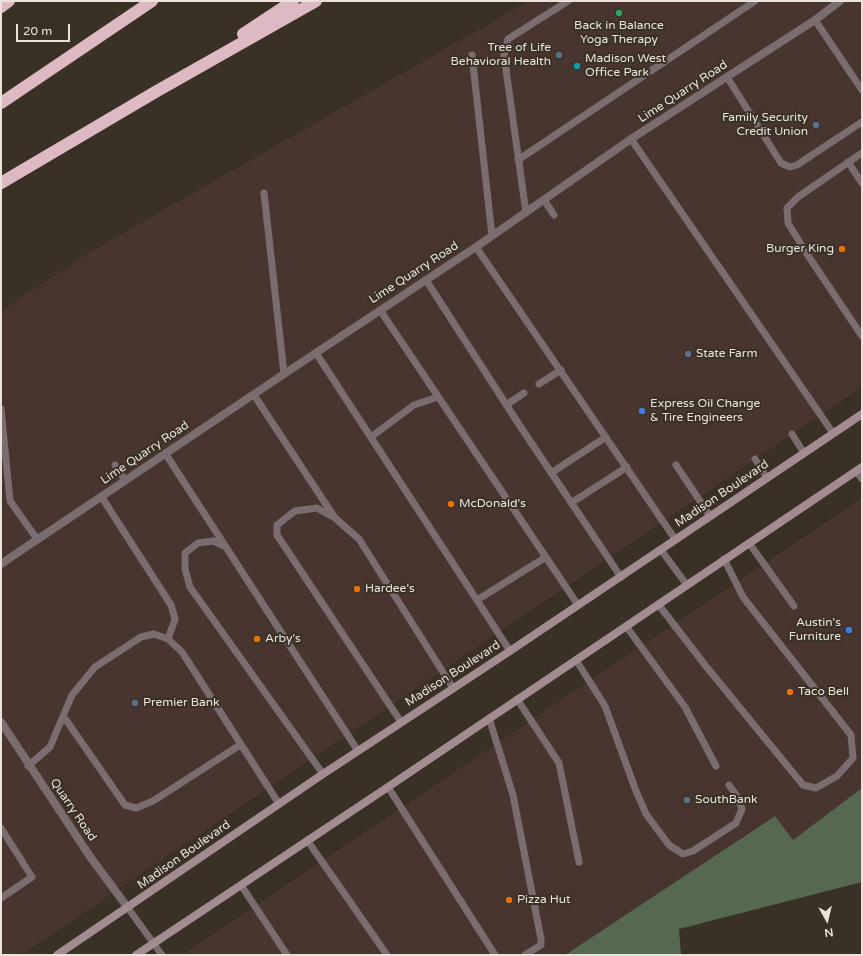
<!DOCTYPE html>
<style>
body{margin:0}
#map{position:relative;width:863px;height:956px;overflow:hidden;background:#3a3126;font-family:"Varela Round",sans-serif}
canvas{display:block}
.frame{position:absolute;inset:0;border:2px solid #e9e3dc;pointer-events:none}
.north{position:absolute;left:807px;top:900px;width:40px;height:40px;-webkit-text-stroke:3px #3a3126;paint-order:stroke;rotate:172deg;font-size:11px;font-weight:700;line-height:16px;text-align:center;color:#e9e3dc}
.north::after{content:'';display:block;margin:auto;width:14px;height:18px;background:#e9e3dc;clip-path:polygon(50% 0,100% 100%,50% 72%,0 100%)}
.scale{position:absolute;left:16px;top:24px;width:54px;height:18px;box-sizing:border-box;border:2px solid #e9e3dc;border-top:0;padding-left:5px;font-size:12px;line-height:14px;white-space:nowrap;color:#e9e3dc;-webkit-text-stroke:3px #3a3126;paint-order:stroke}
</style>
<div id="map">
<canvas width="863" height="956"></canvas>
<div class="frame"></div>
<div class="north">N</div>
<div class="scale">20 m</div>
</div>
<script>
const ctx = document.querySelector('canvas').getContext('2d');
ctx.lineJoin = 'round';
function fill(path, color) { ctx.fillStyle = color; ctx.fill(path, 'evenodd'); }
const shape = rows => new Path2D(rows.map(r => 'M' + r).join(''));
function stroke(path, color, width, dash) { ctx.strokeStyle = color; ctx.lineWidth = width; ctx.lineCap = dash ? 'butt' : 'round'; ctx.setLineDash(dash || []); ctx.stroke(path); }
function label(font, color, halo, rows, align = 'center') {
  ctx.font = font + ' "Varela Round",sans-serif'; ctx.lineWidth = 4; ctx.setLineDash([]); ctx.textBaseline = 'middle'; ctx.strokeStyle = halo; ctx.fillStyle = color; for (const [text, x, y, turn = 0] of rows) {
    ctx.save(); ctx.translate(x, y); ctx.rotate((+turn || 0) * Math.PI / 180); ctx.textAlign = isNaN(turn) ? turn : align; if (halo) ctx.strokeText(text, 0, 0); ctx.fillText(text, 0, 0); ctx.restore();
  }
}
fill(shape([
 [529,1,862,1,862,387,21,955,1,955,1,311,87,254],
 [862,498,862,788,793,840,774,816,565,955,182,955]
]), '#493530');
fill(shape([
 [862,788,862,882,679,929,681,955,565,955,775,816,793,840]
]), '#576851');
stroke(shape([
 [815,20,862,90],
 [472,55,492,236],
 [727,77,781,163,790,167,797,165,862,122],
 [631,139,833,433],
 [862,153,798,197,787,208,788,223,807,254,862,336],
 [518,160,755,1],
 [848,162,862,183],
 [264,193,284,374],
 [544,200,554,215],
 [526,213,504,55,508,39,568,1],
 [476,247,675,539],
 [426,280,518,423,621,577],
 [380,310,578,605],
 [316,353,510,651],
 [539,384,561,370],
 [254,395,335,518,359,539,453,688],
 [506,405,524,393],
 [1,409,10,501,37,539],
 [792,434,804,453],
 [371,437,414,405,438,397],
 [165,453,358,751],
 [755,459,767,478],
 [115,465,125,480],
 [676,465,710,516],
 [856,471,862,479],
 [551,473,606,437],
 [101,496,171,605,175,619,168,639],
 [571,503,627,467],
 [335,518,317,508,295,511,277,525,277,535,401,722],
 [749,543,794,606],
 [226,547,213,541,198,543,185,553,185,569,190,587,323,774],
 [661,550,687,585],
 [477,600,546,557],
 [658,604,705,665,803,785,816,788,837,776,853,758,851,735,743,597,724,559],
 [626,626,685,707,716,766],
 [576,660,605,706,636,791,646,814,669,845,683,854,693,851,736,823,742,809,737,796,729,785],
 [517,699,559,763,579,862],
 [64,717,125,805,136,808,153,801,240,745],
 [489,718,513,795,541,939,541,945,525,955],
 [28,766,50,747,72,695,95,667,141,637,154,634,168,639,182,652,279,804],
 [388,787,495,955],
 [1,828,32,877,1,898],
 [307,840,387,955],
 [241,885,287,955],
 [128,908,162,955]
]), '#7a6c6f', 7);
stroke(shape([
 [1,564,284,374,476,247,631,139,815,20,840,1],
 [1,722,91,858,128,908]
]), '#7a6c6f', 8);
stroke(shape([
 [57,955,323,774,510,651,862,414],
 [136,955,388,787,862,467]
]), '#a28c91', 8);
stroke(shape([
 [1,7,9,1],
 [243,34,293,1],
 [1,103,152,1],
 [1,183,157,91,316,1]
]), '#ddbac3', 12);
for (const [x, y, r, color] of [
 [619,13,4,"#2e9e5b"],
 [559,55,4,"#5c6f8a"],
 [577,66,4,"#0f9aa8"],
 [816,125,4,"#5c6f8a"],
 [842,249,4,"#e8710a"],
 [688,354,4,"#5c6f8a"],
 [642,411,4,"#3f7fe0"],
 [451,504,4,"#e8710a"],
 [357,589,4,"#e8710a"],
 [849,630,4,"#3f7fe0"],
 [257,639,4,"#e8710a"],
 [790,692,4,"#e8710a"],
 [135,703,4,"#5c6f8a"],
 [687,800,4,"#5c6f8a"],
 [509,900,4,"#e8710a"]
]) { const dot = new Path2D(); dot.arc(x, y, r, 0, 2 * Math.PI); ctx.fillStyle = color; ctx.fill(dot); stroke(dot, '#3a3126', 1.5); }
label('12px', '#e9e3dc', '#3a3126', [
 ["Back in Balance",619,26,"center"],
 ["Yoga Therapy",619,40,"center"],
 ["Tree of Life",551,48,"right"],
 ["Behavioral Health",551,62,"right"],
 ["Madison West",585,59],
 ["Office Park",585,73],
 ["Family Security",808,118,"right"],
 ["Credit Union",808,132,"right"],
 ["Burger King",834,249,"right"],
 ["State Farm",696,354],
 ["Express Oil Change",650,404],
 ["& Tire Engineers",650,418],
 ["McDonald's",459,504],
 ["Hardee's",365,589],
 ["Austin's",841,623,"right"],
 ["Furniture",841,637,"right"],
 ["Arby's",265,639],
 ["Taco Bell",798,692],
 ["Premier Bank",143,703],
 ["SouthBank",695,800],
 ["Pizza Hut",517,900]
], 'left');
label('12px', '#e9e3dc', '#3a3126', [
 ["Lime Quarry Road",683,92,-33],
 ["Lime Quarry Road",414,273,-33],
 ["Lime Quarry Road",145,453,-34],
 ["Madison Boulevard",722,494,-34],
 ["Madison Boulevard",453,674,-33],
 ["Quarry Road",73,810,56],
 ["Madison Boulevard",184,855,-35]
]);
</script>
